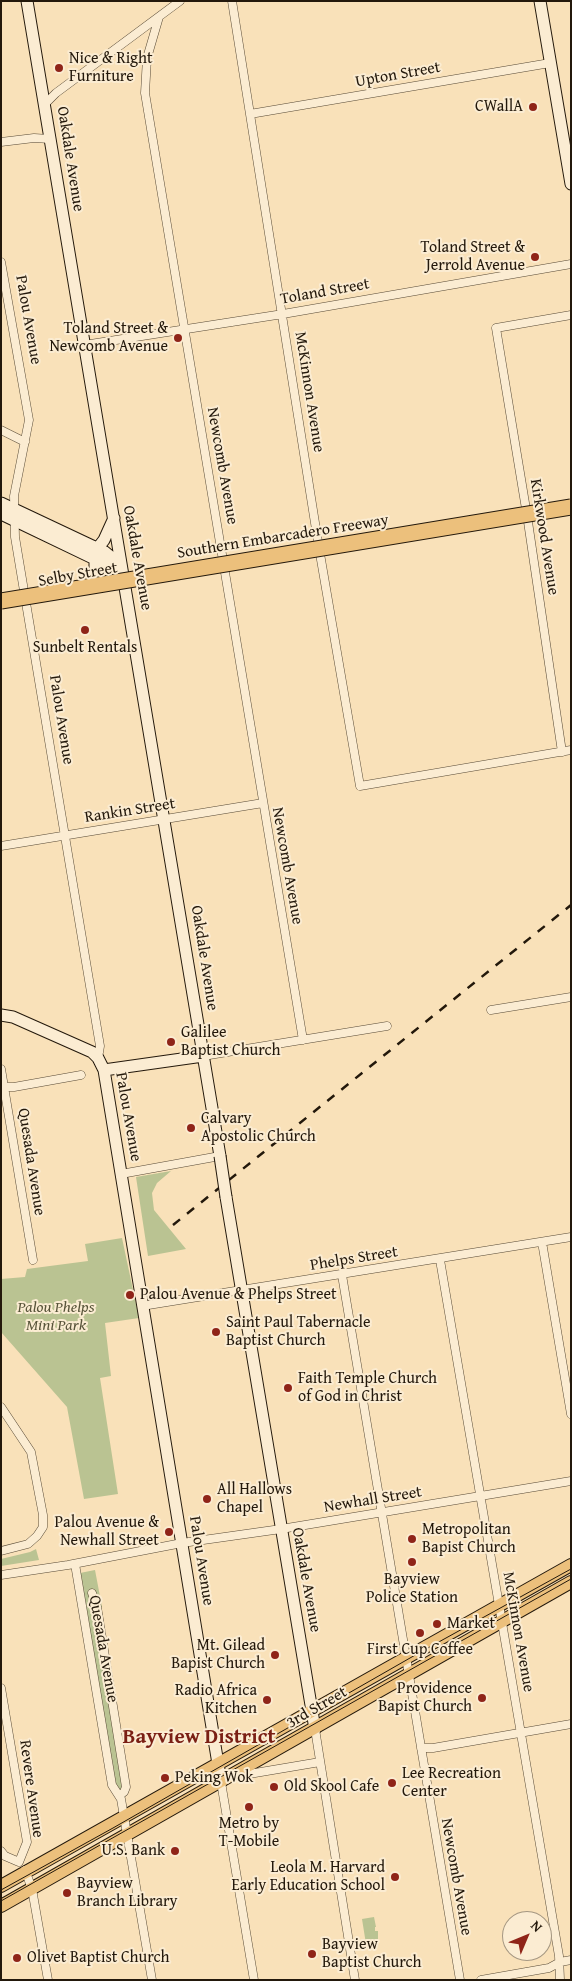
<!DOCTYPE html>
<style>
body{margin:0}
#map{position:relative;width:572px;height:1981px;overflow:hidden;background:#f9e1b9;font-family:"Gentium Book Plus",serif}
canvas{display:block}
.frame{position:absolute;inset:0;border:2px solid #23180b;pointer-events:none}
.north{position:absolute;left:502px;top:1911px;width:50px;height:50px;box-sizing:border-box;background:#fbecd2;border:1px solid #a59782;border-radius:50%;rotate:45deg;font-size:14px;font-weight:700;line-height:20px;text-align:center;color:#23180b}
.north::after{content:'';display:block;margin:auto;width:18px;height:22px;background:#8f2418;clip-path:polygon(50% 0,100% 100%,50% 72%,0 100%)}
</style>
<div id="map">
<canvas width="572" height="1981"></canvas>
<div class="frame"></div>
<div class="north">N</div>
</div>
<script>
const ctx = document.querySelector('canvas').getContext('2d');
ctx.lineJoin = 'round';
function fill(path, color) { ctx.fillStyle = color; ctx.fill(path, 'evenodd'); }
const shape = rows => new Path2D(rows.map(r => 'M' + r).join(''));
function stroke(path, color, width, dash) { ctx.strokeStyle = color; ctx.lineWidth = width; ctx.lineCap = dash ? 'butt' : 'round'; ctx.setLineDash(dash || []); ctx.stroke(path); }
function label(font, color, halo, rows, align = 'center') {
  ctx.font = font + ' "Gentium Book Plus",serif'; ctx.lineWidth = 4; ctx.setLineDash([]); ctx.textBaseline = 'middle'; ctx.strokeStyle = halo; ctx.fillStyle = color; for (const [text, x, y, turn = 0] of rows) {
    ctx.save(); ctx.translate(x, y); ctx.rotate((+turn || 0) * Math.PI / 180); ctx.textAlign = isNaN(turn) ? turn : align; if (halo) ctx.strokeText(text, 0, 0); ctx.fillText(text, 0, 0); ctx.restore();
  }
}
fill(shape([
 [171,1171,157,1183,152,1193,154,1210,186,1249,148,1256,136,1177],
 [122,1238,139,1318,105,1323,111,1376,100,1378,118,1494,84,1499,67,1407,1,1332,1,1279,25,1277,27,1269,88,1261,85,1244],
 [36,1549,39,1560,1,1566,1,1559,30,1552],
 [95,1570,102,1607,93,1608,123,1786,120,1790,116,1787,80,1573],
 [374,1917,376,1927,375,1927,375,1931,378,1931,378,1942,366,1944,362,1919]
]), '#bac392');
const street = shape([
 [232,1,319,548,360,786,571,750],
 [159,17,147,58,145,93,303,1040],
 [44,105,56,93,180,1],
 [250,114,550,63],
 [1,142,34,138,50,139],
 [1,262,29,420,14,496,15,537,100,1046,98,1058],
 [84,345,283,314,571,264],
 [1,430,25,442],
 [562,752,527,515,496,328,571,315],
 [1,846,263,803],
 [491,1010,571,997],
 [203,1056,387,1026],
 [1,1069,33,1260],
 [1,1087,14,1087,81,1075],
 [121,1174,220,1156],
 [542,1242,571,1414],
 [440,1260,559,1956,560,1980],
 [342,1275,460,1980],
 [142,1306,571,1237],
 [1,1407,31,1452,43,1515,43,1527,37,1536,28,1544,1,1551],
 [75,1564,112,1785,121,1799,152,1980],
 [1,1575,68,1565,182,1543,281,1529,571,1481],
 [92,1593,97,1607,126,1787,124,1792,119,1796],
 [1,1688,27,1842,19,1862],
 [315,1729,355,1980],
 [421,1748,433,1748,571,1724],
 [249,1774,320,1762],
 [221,1782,254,1980],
 [1,1851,5,1856,19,1862],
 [25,1870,32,1889,48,1980],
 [481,1980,549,1968,560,1962,571,1960]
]);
const secondary = shape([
 [27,1,220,1156],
 [540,1,571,184],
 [1,503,105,552,121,565],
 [1,514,101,562,120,565],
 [97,549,104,540,114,518],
 [87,587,95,575,95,559],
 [1,1015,13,1017,92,1052,98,1058,104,1070,221,1782],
 [104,1070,203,1056],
 [226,1197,315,1729]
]);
const primary = shape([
 [1,1886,571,1565],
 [1,1906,571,1582]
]);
stroke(street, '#584a36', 9);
stroke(secondary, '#23180b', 13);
stroke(primary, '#23180b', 14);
stroke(street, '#fbecd2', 8);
stroke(secondary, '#fbecd2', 11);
stroke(primary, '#ecc07c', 12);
stroke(shape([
 [1,1890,113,1828,417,1654,571,1569],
 [1,1901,571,1579]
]), '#23180b', 1);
stroke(shape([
 [173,1225,571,905]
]), '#23180b', 2.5, [9, 9]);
const secondaryBridge = shape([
 [220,1156,226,1197]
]);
const highwayBridge = shape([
 [1,601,571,507]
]);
stroke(secondaryBridge, '#23180b', 13, []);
stroke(highwayBridge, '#23180b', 17, []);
stroke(secondaryBridge, '#fbecd2', 11);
stroke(highwayBridge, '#ecc07c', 15);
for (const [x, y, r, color] of [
 [59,68,5,"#8f2418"],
 [533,107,5,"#8f2418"],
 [535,257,5,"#8f2418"],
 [178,338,5,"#8f2418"],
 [85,630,5,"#8f2418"],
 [171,1042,5,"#8f2418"],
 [191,1128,5,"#8f2418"],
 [130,1295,5,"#8f2418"],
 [216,1332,5,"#8f2418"],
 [288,1388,5,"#8f2418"],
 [207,1499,5,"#8f2418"],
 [169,1532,5,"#8f2418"],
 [412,1539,5,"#8f2418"],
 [412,1562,5,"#8f2418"],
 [437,1624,5,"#8f2418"],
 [420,1633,5,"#8f2418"],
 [275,1655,5,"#8f2418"],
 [482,1698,5,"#8f2418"],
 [267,1700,5,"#8f2418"],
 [165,1778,5,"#8f2418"],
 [392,1783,5,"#8f2418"],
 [274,1787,5,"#8f2418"],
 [249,1807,5,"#8f2418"],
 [175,1851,5,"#8f2418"],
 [395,1877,5,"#8f2418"],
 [67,1893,5,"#8f2418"],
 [312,1954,5,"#8f2418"],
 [17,1958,5,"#8f2418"]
]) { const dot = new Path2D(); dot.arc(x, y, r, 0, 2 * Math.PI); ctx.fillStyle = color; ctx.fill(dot); stroke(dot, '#fbecd2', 2); }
label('16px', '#23180b', '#fbecd2', [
 ["Nice & Right",69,59],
 ["Furniture",69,77],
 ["CWallA",523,107,"right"],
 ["Toland Street &",525,248,"right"],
 ["Jerrold Avenue",525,266,"right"],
 ["Toland Street &",168,329,"right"],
 ["Newcomb Avenue",168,347,"right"],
 ["Sunbelt Rentals",85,648,"center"],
 ["Galilee",181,1033],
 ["Baptist Church",181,1051],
 ["Calvary",201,1119],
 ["Apostolic Church",201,1137],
 ["Palou Avenue & Phelps Street",140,1295],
 ["Saint Paul Tabernacle",226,1323],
 ["Baptist Church",226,1341],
 ["Faith Temple Church",298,1379],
 ["of God in Christ",298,1397],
 ["All Hallows",217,1490],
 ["Chapel",217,1508],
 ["Palou Avenue &",159,1523,"right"],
 ["Newhall Street",159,1541,"right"],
 ["Metropolitan",422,1530],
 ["Bapist Church",422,1548],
 ["Bayview",412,1580,"center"],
 ["Police Station",412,1598,"center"],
 ["Market",447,1624],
 ["Mt. Gilead",265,1646,"right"],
 ["Bapist Church",265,1664,"right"],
 ["First Cup Coffee",420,1650,"center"],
 ["Providence",472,1689,"right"],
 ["Bapist Church",472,1707,"right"],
 ["Radio Africa",257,1691,"right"],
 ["Kitchen",257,1709,"right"],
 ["Lee Recreation",402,1774],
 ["Center",402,1792],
 ["Peking Wok",175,1778],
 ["Old Skool Cafe",284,1787],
 ["Metro by",249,1824,"center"],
 ["T-Mobile",249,1842,"center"],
 ["U.S. Bank",165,1851,"right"],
 ["Leola M. Harvard",385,1868,"right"],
 ["Early Education School",385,1886,"right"],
 ["Bayview",77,1884],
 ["Branch Library",77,1902],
 ["Bayview",322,1945],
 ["Baptist Church",322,1963],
 ["Olivet Baptist Church",27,1958]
], 'left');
label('16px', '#23180b', '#fbecd2', [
 ["Upton Street",398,75,-10],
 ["Oakdale Avenue",70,159,81],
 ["Toland Street",325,292,-10],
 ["Palou Avenue",28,320,80],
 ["McKinnon Avenue",309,392,81],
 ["Newcomb Avenue",222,466,80],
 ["Southern Embarcadero Freeway",283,537,-9],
 ["Kirkwood Avenue",544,537,81],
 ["Oakdale Avenue",137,558,80],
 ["Selby Street",78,575,-10],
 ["Palou Avenue",61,720,81],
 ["Rankin Street",130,811,-9],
 ["Newcomb Avenue",287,866,80],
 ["Oakdale Avenue",204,958,81],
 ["Palou Avenue",128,1117,80],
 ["Quesada Avenue",31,1162,81],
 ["Phelps Street",354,1259,-9],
 ["Newhall Street",373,1500,-9],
 ["Palou Avenue",201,1561,81],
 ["Oakdale Avenue",306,1580,80],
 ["McKinnon Avenue",518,1632,80],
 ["Quesada Avenue",103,1649,80],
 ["3rd Street",317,1708,-30],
 ["Revere Avenue",31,1789,82],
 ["Newcomb Avenue",456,1877,80]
]);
label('italic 16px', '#58543a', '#fbecd2', [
 ["Palou Phelps",56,1308],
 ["Mini Park",56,1326]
]);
label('bold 21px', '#7a1f14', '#fbecd2', [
 ["Bayview District",199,1738]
]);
</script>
